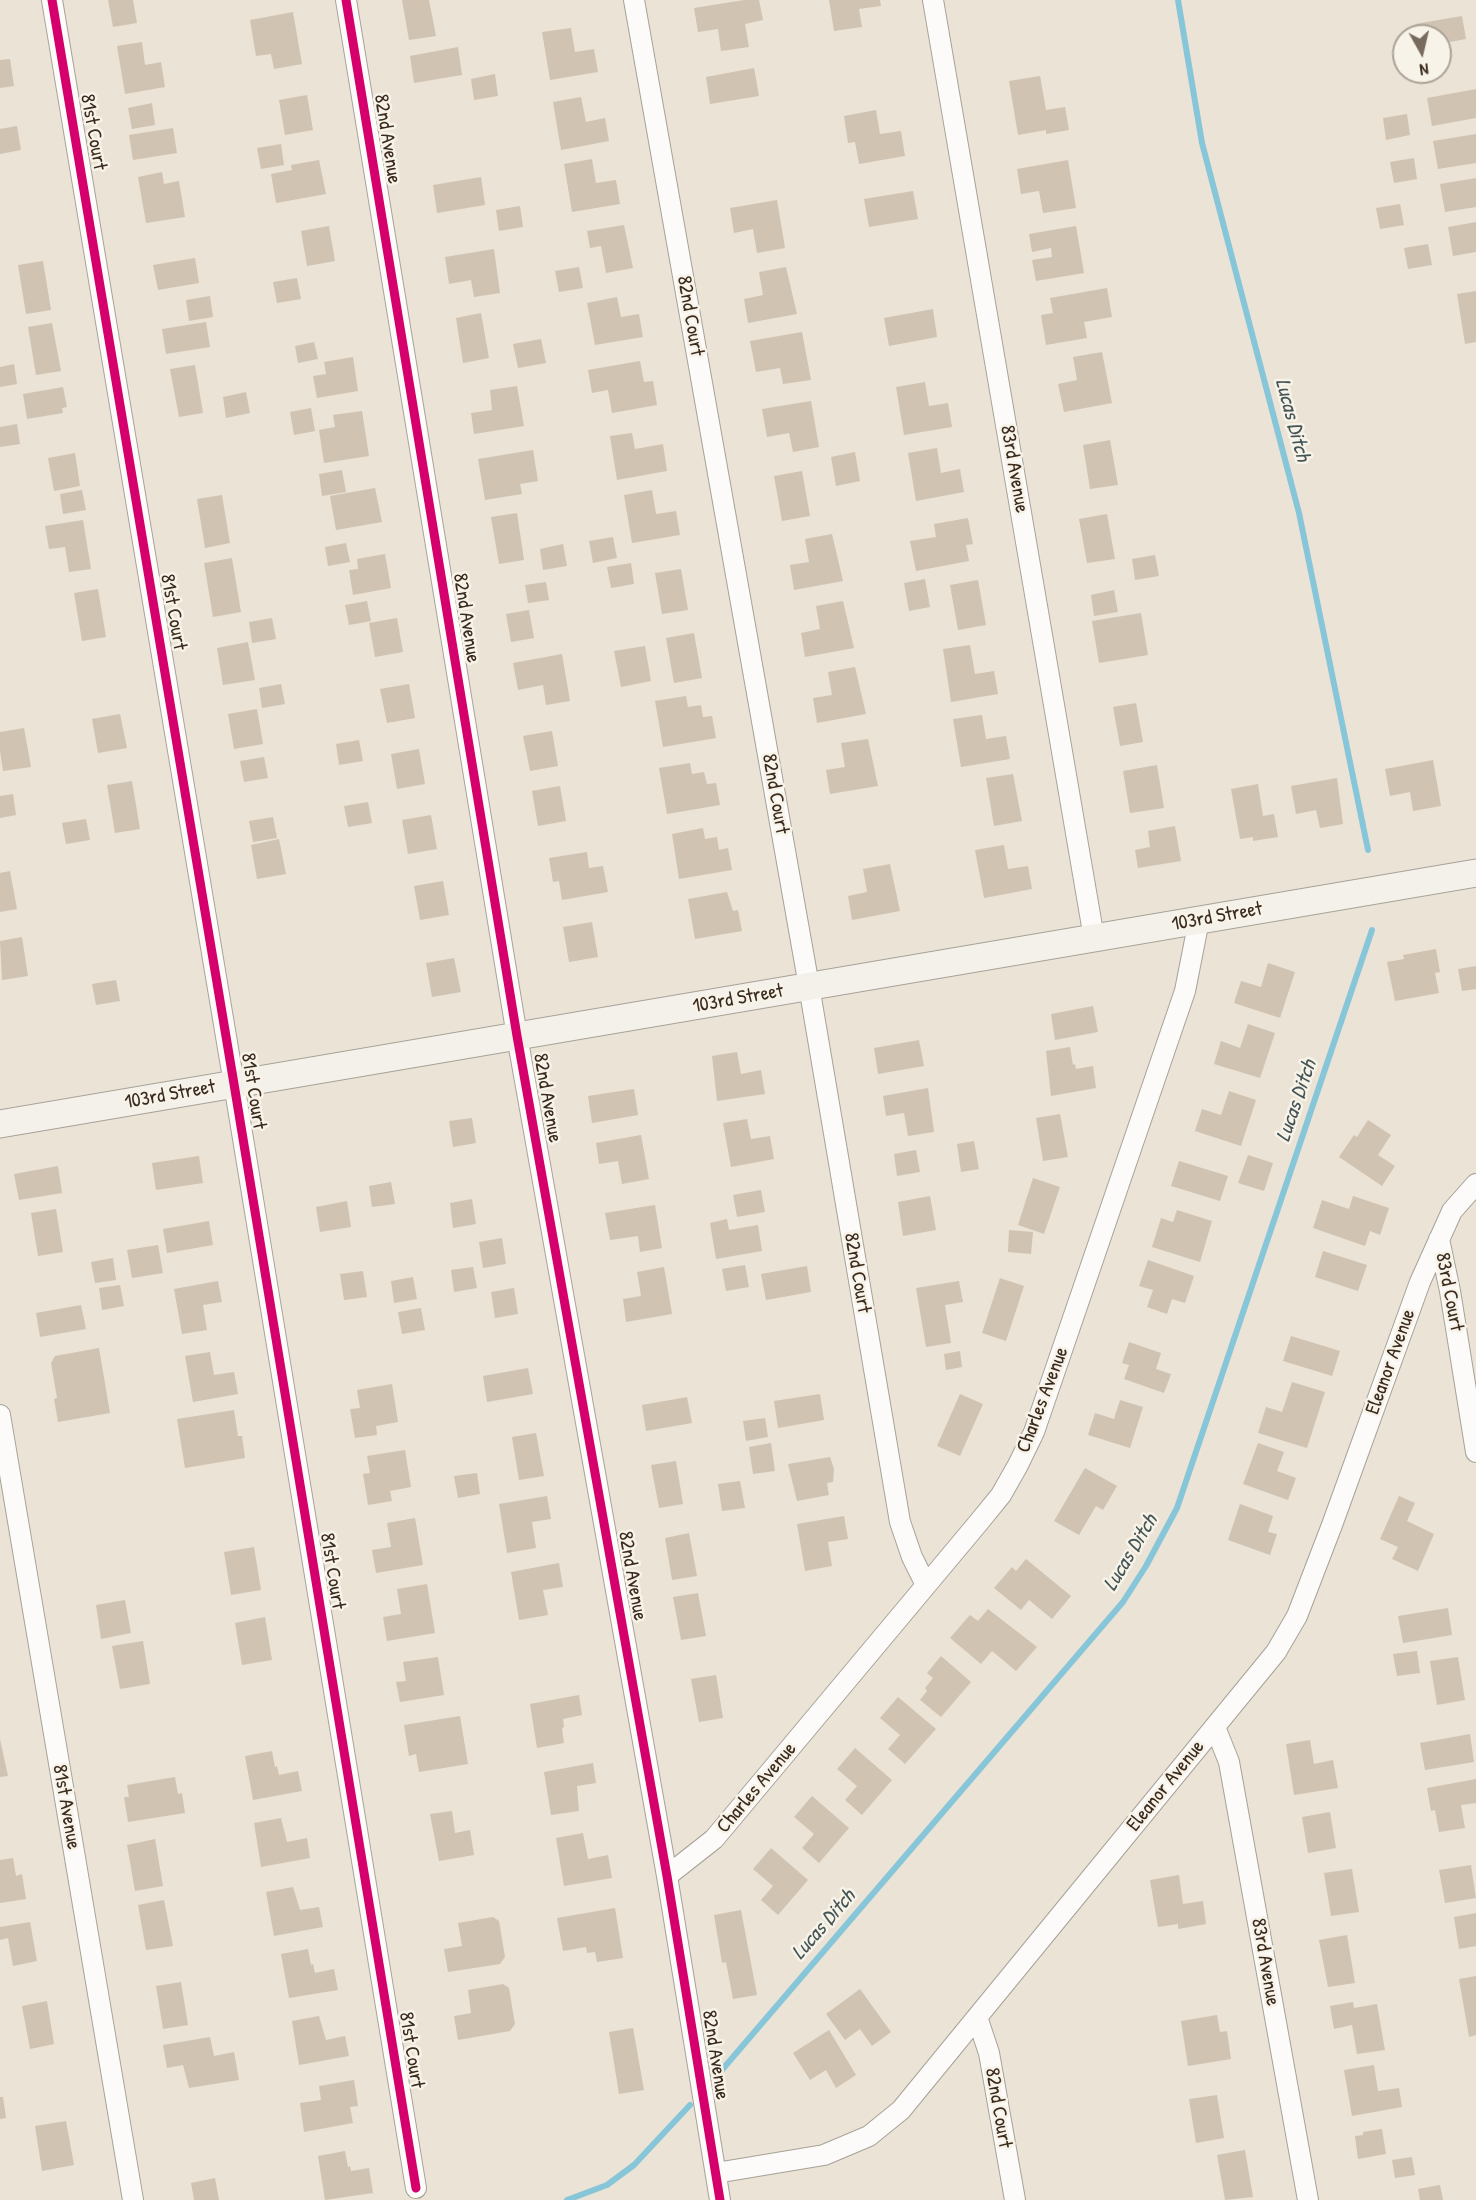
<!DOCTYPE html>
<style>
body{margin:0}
#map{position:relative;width:1476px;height:2200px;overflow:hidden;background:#eae3d6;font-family:"Patrick Hand",sans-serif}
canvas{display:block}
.north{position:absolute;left:1392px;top:24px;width:60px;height:60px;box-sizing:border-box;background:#f7f3e8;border:2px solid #aca397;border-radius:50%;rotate:172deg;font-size:16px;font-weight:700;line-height:24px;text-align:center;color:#3b2a1e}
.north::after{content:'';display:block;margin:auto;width:21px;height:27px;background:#786b5e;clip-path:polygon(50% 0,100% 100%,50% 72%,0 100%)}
</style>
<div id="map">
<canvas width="1476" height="2200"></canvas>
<div class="north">N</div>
</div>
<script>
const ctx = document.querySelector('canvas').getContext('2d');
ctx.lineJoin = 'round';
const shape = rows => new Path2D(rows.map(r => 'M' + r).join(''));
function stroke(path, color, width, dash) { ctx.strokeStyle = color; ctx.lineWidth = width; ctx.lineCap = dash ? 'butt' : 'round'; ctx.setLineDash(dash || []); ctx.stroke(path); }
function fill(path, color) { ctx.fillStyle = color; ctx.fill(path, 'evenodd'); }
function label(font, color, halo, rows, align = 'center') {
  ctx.font = font + ' "Patrick Hand",sans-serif'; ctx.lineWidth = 5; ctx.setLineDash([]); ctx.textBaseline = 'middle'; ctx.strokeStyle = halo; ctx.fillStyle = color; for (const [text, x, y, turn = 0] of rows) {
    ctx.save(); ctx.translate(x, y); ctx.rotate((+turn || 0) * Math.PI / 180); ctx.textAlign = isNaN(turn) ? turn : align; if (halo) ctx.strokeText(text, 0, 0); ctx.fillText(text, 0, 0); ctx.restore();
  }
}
stroke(shape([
 [1178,0,1202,143,1299,513,1368,850],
 [715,2078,1123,1602,1146,1566,1177,1508,1372,930],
 [567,2200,607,2185,634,2165,690,2105]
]), '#87c6d9', 6);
fill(shape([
 [108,0,133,0,137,23,113,27],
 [402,0,429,0,436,36,409,40],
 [744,0,759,0,763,20,745,24,749,47,721,51,718,29,698,32,694,8],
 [829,0,880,0,881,6,859,9,862,27,834,31],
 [293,12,302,64,274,69,271,54,256,56,250,20],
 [1462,16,1466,39,1444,43,1448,65,1440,67,1440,36,1417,36,1415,24],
 [571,28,575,52,594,49,598,72,550,80,542,32],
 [142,42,145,65,161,62,165,87,125,94,117,46],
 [458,47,462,75,414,83,410,56],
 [10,59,14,86,0,88,0,60],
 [754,68,759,96,710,104,706,77],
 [495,74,498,96,474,100,471,79],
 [1040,76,1046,110,1065,107,1069,130,1046,134,1046,130,1018,135,1009,81],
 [1476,89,1476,118,1432,126,1427,98],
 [307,95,313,130,285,135,279,100],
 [581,97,586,122,605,118,609,141,561,150,553,102],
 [152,103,155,125,132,129,128,108],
 [876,110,880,134,901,131,905,156,859,164,855,142,848,143,844,116],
 [1407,114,1410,135,1386,140,1383,118],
 [17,126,21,150,0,154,0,129],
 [173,128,177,153,133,160,129,135],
 [1476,134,1476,163,1438,169,1433,141],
 [281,144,284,165,261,169,257,148],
 [1414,158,1417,179,1394,183,1390,162],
 [592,159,596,183,616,180,620,204,572,212,564,164],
 [319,160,326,194,276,203,271,174,292,170,291,165],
 [1068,160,1076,208,1043,213,1039,191,1021,194,1017,169],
 [162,172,164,184,179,181,185,217,146,223,138,177],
 [481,177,485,205,437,213,433,185],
 [1476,178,1476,207,1445,212,1440,184],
 [913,191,918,219,869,227,864,199],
 [777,200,785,248,757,253,753,229,734,233,730,208],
 [1400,204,1404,225,1380,229,1376,208],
 [520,206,523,227,499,231,496,210],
 [1476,222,1476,252,1453,256,1448,227],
 [624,225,633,268,606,273,601,246,590,248,587,231],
 [329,226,335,261,307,266,301,231],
 [1076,226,1084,273,1036,281,1032,260,1052,257,1051,248,1032,252,1029,234],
 [1428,244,1432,265,1408,269,1404,248],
 [494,249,500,293,474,297,471,280,449,284,445,257],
 [195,258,199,283,158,290,153,265],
 [43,261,51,310,26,314,18,265],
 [579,267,583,288,559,292,555,271],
 [786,267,797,314,748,323,744,299,763,295,759,272],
 [297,278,301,299,277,303,273,282],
 [1107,288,1112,317,1084,322,1087,338,1046,345,1041,315,1053,313,1050,298],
 [1476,291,1476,342,1465,344,1457,294],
 [210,296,213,317,189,321,186,300],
 [617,297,621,317,639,314,643,337,595,345,587,303],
 [933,309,937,337,889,346,884,318],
 [481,313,489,358,463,363,456,318],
 [206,322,210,347,166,354,162,329],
 [52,323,61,371,36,375,28,327],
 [802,332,811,380,783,384,780,368,756,372,750,341],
 [541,339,546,363,518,368,513,344],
 [314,342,318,359,298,363,295,346],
 [1102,352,1112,403,1064,412,1058,384,1077,380,1073,357],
 [353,357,358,391,317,398,313,376,326,374,324,362],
 [640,361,644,382,653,381,657,405,612,413,608,390,592,393,588,370],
 [14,364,17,384,0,387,0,367],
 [195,365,203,413,179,417,170,369],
 [925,382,929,406,948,403,952,427,904,435,896,387],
 [517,386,524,426,474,434,471,413,492,410,490,390],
 [63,387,67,407,62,408,63,413,27,419,23,394],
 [246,392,250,413,226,418,223,397],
 [811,401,819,447,793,452,789,433,767,437,762,409],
 [311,408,315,431,294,435,290,412],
 [362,411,369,456,324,463,319,430,335,427,333,415],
 [17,424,20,444,0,447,0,427],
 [632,433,635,449,663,444,667,471,617,480,610,436],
 [1110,440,1118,485,1090,489,1083,445],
 [937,448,941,473,960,469,964,492,916,501,908,453],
 [533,450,538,481,520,484,522,494,485,500,478,459],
 [855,452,860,481,836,486,831,457],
 [75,453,80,486,54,491,48,458],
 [342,470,346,492,322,496,319,474],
 [802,471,810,516,782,521,774,476],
 [375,488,382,522,336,530,330,496],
 [82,490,86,510,63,514,60,494],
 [652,490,656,514,676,511,680,535,632,543,624,495],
 [222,495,230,543,205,548,197,499],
 [517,513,524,560,499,564,491,517],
 [1107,514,1115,559,1087,563,1079,519],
 [968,518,973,544,966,545,969,561,916,571,910,541,936,537,934,524],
 [83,520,91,569,69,572,65,547,49,549,45,526],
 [832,534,843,581,794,590,790,565,809,562,805,539],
 [613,537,617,558,593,563,589,541],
 [346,543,350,562,328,566,325,547],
 [563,544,567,566,543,570,540,549],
 [385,554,391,588,353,595,349,570,358,569,357,559],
 [1155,555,1159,576,1135,580,1132,559],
 [232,558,241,612,213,617,204,563],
 [631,563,634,584,611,588,607,567],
 [681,569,688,610,662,614,655,573],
 [925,579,930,607,909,611,904,583],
 [978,580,986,625,958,630,950,585],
 [546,582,549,600,528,603,525,585],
 [98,589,106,637,82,641,74,593],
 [1114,590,1118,612,1094,616,1091,595],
 [367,601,371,621,349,625,345,605],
 [843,601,854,648,805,657,801,633,820,629,816,606],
 [529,610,534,638,511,642,506,614],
 [1141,613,1148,655,1099,663,1092,621],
 [272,618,276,639,252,643,249,622],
 [397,618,403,652,375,657,369,623],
 [694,633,702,678,674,683,666,638],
 [248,642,255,680,223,685,217,648],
 [970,645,975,674,994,671,998,694,951,702,943,649],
 [645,646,651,681,621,687,614,651],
 [562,654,570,701,546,705,543,685,518,690,513,663],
 [855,667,866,714,817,723,813,698,832,695,828,672],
 [281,684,285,704,262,708,259,688],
 [409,684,415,718,387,723,380,689],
 [686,696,688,707,701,705,703,717,712,716,716,738,663,747,655,701],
 [1136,703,1143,742,1120,746,1113,707],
 [257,709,263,744,234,749,228,714],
 [120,714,127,748,98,753,92,719],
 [982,715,986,739,1006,736,1010,759,961,767,953,719],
 [24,728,31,767,3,771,0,751,0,732],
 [552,731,558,766,530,771,523,736],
 [868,739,878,786,830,794,826,770,845,767,841,743],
 [359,740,363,761,339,765,336,744],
 [419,749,425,784,397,789,391,754],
 [264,757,268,778,244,782,240,761],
 [1433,760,1441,806,1413,811,1410,792,1390,796,1385,769],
 [690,763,692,774,704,772,707,784,716,783,720,805,667,814,659,768],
 [1157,765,1164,808,1130,813,1123,771],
 [1013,774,1022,821,994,826,986,778],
 [1337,778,1343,824,1320,828,1316,810,1296,814,1291,786],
 [132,781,140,829,115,833,107,785],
 [1258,784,1263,816,1274,814,1278,837,1253,841,1253,837,1240,839,1231,789],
 [560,786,566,821,538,826,532,791],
 [13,794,16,815,0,818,0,796],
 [368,802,372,823,348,827,344,806],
 [431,815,437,849,408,854,402,820],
 [273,817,277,838,253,842,249,821],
 [86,819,90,840,66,844,62,823],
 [1175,826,1181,861,1138,868,1135,850,1150,847,1148,831],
 [703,828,705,839,717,837,719,850,728,848,732,870,679,879,672,834],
 [279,839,286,874,257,879,251,845],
 [1004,845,1008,869,1028,866,1032,889,984,898,975,850],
 [587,852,589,868,603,866,608,892,562,900,559,881,553,882,549,858],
 [890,864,900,911,852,920,848,896,867,892,863,869],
 [10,871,17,909,0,912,0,873],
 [443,881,449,915,420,920,414,886],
 [727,892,733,911,738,910,742,931,695,939,688,899],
 [592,922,598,957,569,962,563,927],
 [22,937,28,976,2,980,0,941],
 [1436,949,1440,972,1435,973,1439,993,1395,1001,1387,962,1404,959,1403,955],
 [454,958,461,992,432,997,426,963],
 [1268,963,1295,972,1280,1018,1234,1003,1241,981,1261,987],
 [1476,966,1476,989,1462,991,1458,969],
 [116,980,120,1001,96,1005,92,984],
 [1093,1006,1098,1032,1055,1040,1051,1014],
 [1248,1024,1275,1033,1260,1078,1214,1064,1221,1041,1240,1048],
 [919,1040,924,1066,878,1074,874,1048],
 [1070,1047,1073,1065,1075,1064,1076,1069,1093,1066,1096,1088,1051,1096,1046,1051],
 [737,1052,741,1074,761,1070,765,1094,717,1101,712,1056],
 [928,1088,934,1132,908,1136,904,1113,886,1116,883,1096],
 [634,1089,638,1115,592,1123,588,1096],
 [1229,1091,1256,1100,1241,1146,1195,1131,1202,1109,1221,1115],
 [1060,1114,1068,1157,1043,1161,1036,1118],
 [472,1118,476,1143,453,1147,449,1121],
 [747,1119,751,1139,770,1136,774,1159,731,1167,723,1123],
 [1368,1120,1391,1135,1378,1155,1395,1166,1382,1186,1339,1157,1354,1135,1357,1137],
 [641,1135,649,1179,622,1184,618,1161,599,1164,596,1143],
 [974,1141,979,1169,961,1172,957,1144],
 [916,1150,920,1172,897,1176,894,1154],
 [1248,1155,1273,1163,1264,1191,1238,1183],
 [199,1156,203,1183,156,1190,152,1163],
 [1179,1161,1228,1176,1220,1201,1171,1186],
 [58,1166,62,1193,19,1200,14,1174],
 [1033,1178,1060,1187,1044,1234,1018,1225],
 [391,1182,395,1204,372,1207,369,1186],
 [761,1190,765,1212,737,1217,733,1195],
 [930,1196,936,1230,903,1236,898,1202],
 [1353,1196,1389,1208,1380,1235,1370,1231,1365,1246,1313,1228,1322,1200,1349,1209],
 [472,1199,476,1224,453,1228,450,1203],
 [347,1201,351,1227,320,1232,316,1207],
 [655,1205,662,1248,640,1252,638,1236,610,1240,605,1213],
 [56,1209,63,1252,38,1256,31,1213],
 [1177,1210,1212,1221,1200,1262,1152,1247,1161,1218,1173,1222],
 [727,1219,729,1230,758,1225,762,1251,716,1259,710,1223],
 [209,1221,213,1245,167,1253,163,1229],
 [1009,1230,1033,1232,1031,1254,1008,1252],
 [502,1238,506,1264,483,1268,479,1242],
 [158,1245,163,1273,132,1278,127,1250],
 [1323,1251,1367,1265,1358,1291,1315,1277],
 [113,1258,116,1280,95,1283,91,1262],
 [1148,1260,1194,1276,1185,1303,1172,1299,1167,1314,1147,1307,1153,1290,1139,1286],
 [745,1265,749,1287,726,1291,722,1269],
 [807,1266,811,1292,766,1300,761,1274],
 [473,1267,477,1288,454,1292,451,1270],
 [664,1267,672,1314,626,1322,623,1299,641,1296,637,1272],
 [363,1271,367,1297,344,1300,340,1274],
 [413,1277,417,1299,394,1303,391,1281],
 [1000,1278,1024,1286,1006,1341,982,1333],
 [218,1281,222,1302,203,1305,207,1330,182,1334,174,1289],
 [959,1281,963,1302,945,1305,951,1343,926,1347,916,1288],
 [120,1285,124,1306,102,1310,99,1288],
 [514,1288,518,1314,495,1318,491,1292],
 [81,1305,86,1329,40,1337,36,1313],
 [421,1308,425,1330,402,1334,398,1312],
 [1291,1336,1340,1351,1332,1376,1283,1361],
 [1129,1342,1161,1353,1156,1369,1171,1374,1164,1393,1124,1379,1129,1365,1122,1363],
 [99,1348,110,1413,58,1422,54,1399,57,1398,51,1363,55,1356],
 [960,1351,962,1367,946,1370,944,1354],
 [210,1352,214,1375,234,1372,238,1394,193,1402,185,1356],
 [528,1368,533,1394,487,1402,483,1376],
 [1292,1382,1325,1392,1307,1448,1258,1433,1266,1407,1282,1412],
 [392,1384,398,1422,376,1426,377,1435,355,1438,350,1409,360,1408,357,1390],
 [820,1394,824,1420,778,1428,774,1401],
 [960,1394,983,1404,960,1456,937,1446],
 [687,1397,692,1423,646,1431,642,1405],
 [1120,1400,1143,1407,1130,1448,1088,1435,1095,1413,1114,1419],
 [234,1410,238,1436,242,1436,245,1458,185,1468,177,1419],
 [765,1418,768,1437,746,1441,743,1421],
 [536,1433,544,1476,519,1480,512,1437],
 [771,1443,775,1471,753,1474,749,1447],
 [1258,1443,1284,1452,1277,1471,1296,1478,1288,1500,1243,1484],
 [405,1450,411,1487,390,1491,392,1501,368,1505,363,1474,370,1473,367,1456],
 [830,1457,834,1469,833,1482,827,1483,829,1495,797,1501,788,1464],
 [676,1461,683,1504,659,1508,651,1465],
 [1085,1468,1117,1486,1103,1510,1096,1506,1079,1535,1054,1521],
 [477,1473,480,1494,458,1498,454,1476],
 [740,1481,745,1508,722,1511,718,1484],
 [547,1496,551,1519,532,1522,536,1548,507,1553,499,1504],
 [1399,1496,1415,1503,1407,1521,1434,1534,1418,1571,1392,1559,1398,1547,1380,1539],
 [1240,1504,1273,1516,1268,1532,1277,1534,1270,1555,1228,1540],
 [844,1516,848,1539,828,1542,832,1566,805,1571,797,1524],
 [415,1518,423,1565,376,1573,372,1550,391,1547,387,1523],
 [689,1533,697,1576,672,1580,665,1538],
 [254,1547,261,1590,231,1595,224,1552],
 [1026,1559,1071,1596,1052,1619,1029,1600,1021,1610,994,1588,1012,1567,1016,1571],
 [559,1563,563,1587,543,1590,548,1615,519,1620,511,1572],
 [427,1584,435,1633,387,1641,383,1617,401,1614,397,1589],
 [698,1593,706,1636,681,1640,673,1597],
 [125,1600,131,1633,101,1639,96,1605],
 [1448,1608,1452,1635,1403,1643,1398,1616],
 [988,1609,1037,1647,1016,1671,992,1651,981,1664,950,1638,970,1615,978,1621],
 [265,1617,272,1660,242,1665,235,1623],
 [143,1641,150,1684,120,1689,112,1646],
 [1417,1651,1420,1673,1397,1676,1393,1654],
 [941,1656,971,1682,941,1717,920,1700,927,1691,925,1688,933,1678,927,1673],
 [438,1657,444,1695,400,1702,396,1682,406,1681,403,1662],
 [1458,1657,1465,1700,1437,1705,1430,1661],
 [716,1675,723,1718,699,1722,691,1679],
 [579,1695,582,1715,563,1719,564,1727,562,1728,564,1743,537,1748,530,1704],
 [898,1697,936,1729,905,1764,888,1749,900,1735,880,1718],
 [460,1716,468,1764,419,1772,416,1754,409,1756,404,1725],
 [1470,1734,1474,1762,1425,1770,1420,1743],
 [0,1739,8,1776,0,1777],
 [1310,1740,1314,1764,1333,1760,1338,1788,1294,1795,1286,1744],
 [855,1748,892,1780,862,1815,845,1800,857,1786,837,1769],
 [272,1751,275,1767,277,1766,279,1775,298,1771,302,1791,253,1800,245,1756],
 [593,1763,596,1783,577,1786,579,1811,551,1815,544,1772],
 [175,1777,178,1794,182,1793,185,1813,128,1822,124,1797,129,1797,127,1785],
 [1476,1779,1476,1803,1461,1805,1465,1828,1439,1832,1435,1810,1431,1811,1427,1788],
 [812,1796,849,1828,819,1863,802,1848,814,1834,794,1817],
 [452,1811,455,1833,470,1830,474,1855,439,1861,430,1814],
 [1330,1812,1336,1848,1308,1853,1302,1817],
 [281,1818,287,1842,307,1838,310,1858,261,1867,254,1823],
 [583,1833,588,1859,608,1855,612,1878,564,1886,556,1838],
 [155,1839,163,1886,135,1891,127,1845],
 [771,1848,808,1880,778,1915,761,1900,773,1886,753,1869],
 [13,1858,16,1876,22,1874,26,1899,0,1903,0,1860],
 [1471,1865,1476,1898,1445,1903,1439,1870],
 [1352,1869,1359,1912,1331,1916,1324,1873],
 [1179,1875,1183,1904,1203,1901,1206,1924,1178,1929,1178,1924,1158,1927,1150,1880],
 [293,1887,300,1910,319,1907,323,1927,274,1936,266,1892],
 [164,1900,173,1946,146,1950,138,1905],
 [615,1908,623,1958,597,1962,595,1952,587,1953,586,1947,563,1951,557,1918],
 [741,1910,757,1995,733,1999,726,1962,722,1963,714,1915],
 [1476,1913,1476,1946,1459,1949,1454,1917],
 [493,1917,499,1921,505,1957,500,1964,448,1972,444,1949,462,1946,458,1923],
 [30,1922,37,1961,13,1966,8,1938,0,1940,0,1927],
 [1347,1935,1355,1983,1328,1987,1319,1940],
 [308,1949,311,1965,313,1964,315,1973,334,1969,338,1990,289,1998,281,1954],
 [1476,1976,1476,2035,1469,2037,1459,1979],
 [181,1982,188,2025,163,2029,156,1986],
 [503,1984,509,1988,515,2024,510,2031,458,2040,454,2016,471,2013,468,1990],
 [860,1989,891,2032,872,2046,860,2029,845,2040,826,2014],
 [47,2001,54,2044,30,2049,22,2006],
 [1353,2002,1354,2008,1377,2004,1385,2050,1357,2054,1352,2025,1334,2029,1330,2006],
 [1217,2015,1220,2032,1227,2031,1231,2059,1188,2066,1181,2021],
 [319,2016,326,2040,345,2036,349,2056,299,2065,292,2021],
 [633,2028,644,2090,619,2094,609,2032],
 [829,2030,856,2075,836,2088,826,2070,810,2080,793,2053],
 [210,2037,214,2056,234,2052,239,2080,189,2088,183,2065,167,2068,163,2045],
 [1374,2065,1378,2091,1399,2088,1402,2107,1352,2116,1344,2070],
 [354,2080,358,2106,350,2107,353,2123,304,2132,300,2103,321,2100,319,2086],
 [1217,2095,1224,2138,1196,2143,1189,2099],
 [0,2097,3,2097,6,2118,0,2119],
 [66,2121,74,2165,42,2171,35,2126],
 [1382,2129,1386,2154,1358,2159,1355,2136,1363,2135,1363,2132],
 [1245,2150,1253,2197,1225,2200,1217,2155],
 [345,2151,348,2167,350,2166,351,2171,369,2168,373,2193,325,2200,318,2156],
 [1412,2157,1415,2175,1395,2178,1392,2160],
 [215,2178,219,2200,194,2200,191,2183],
 [1440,2185,1443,2200,1420,2200,1418,2189]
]), '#d1c3b2');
const street = shape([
 [52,0,234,1084,416,2188],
 [346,0,517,1036,667,1876,720,2200],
 [634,0,809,986,900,1522,912,1557,926,1585],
 [933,0,1094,938],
 [1439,1239,1450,1291,1476,1452],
 [0,1415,133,2200],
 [1215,1727,1229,1762,1308,2200],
 [667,1876,714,1839,979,1522,1001,1495,1018,1465,1034,1432,1185,991,1199,920],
 [977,2017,989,2053,1015,2200],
 [716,2173,824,2155,869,2136,901,2110,1276,1652,1297,1616,1332,1525,1420,1282,1452,1211,1476,1184]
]);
const secondary = shape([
 [0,1124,1476,873]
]);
stroke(street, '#a7a298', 22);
stroke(secondary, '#a7a298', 29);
stroke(street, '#fcfbf9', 20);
stroke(secondary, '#f4f1ea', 27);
stroke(shape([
 [52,0,234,1084,416,2188],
 [346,0,517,1036,667,1876,720,2200]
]), '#d6006c', 9);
label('20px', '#3b2a1e', '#f7f3e8', [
 ["81st Court",93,132,80],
 ["82nd Avenue",387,139,81],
 ["82nd Court",690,316,80],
 ["83rd Avenue",1014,469,80],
 ["81st Court",173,612,80],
 ["82nd Avenue",466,618,81],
 ["82nd Court",775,794,80],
 ["103rd Street",1217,917,-10],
 ["103rd Street",738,999,-10],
 ["81st Court",253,1091,81],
 ["103rd Street",170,1095,-10],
 ["82nd Avenue",547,1098,80],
 ["82nd Court",857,1273,80],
 ["83rd Court",1449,1292,79],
 ["Eleanor Avenue",1391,1362,-70],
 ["Charles Avenue",1043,1400,-69],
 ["81st Court",332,1571,81],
 ["82nd Avenue",632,1576,80],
 ["Eleanor Avenue",1166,1786,-51],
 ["Charles Avenue",757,1788,-50],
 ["81st Avenue",66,1807,80],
 ["83rd Avenue",1265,1962,80],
 ["81st Court",411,2050,81],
 ["82nd Avenue",715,2055,81],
 ["82nd Court",998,2108,80]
]);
label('italic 21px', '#455556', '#f7f3e8', [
 ["Lucas Ditch",1292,420,75],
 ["Lucas Ditch",1297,1101,-71],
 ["Lucas Ditch",1131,1553,-59],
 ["Lucas Ditch",824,1925,-49]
]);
</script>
